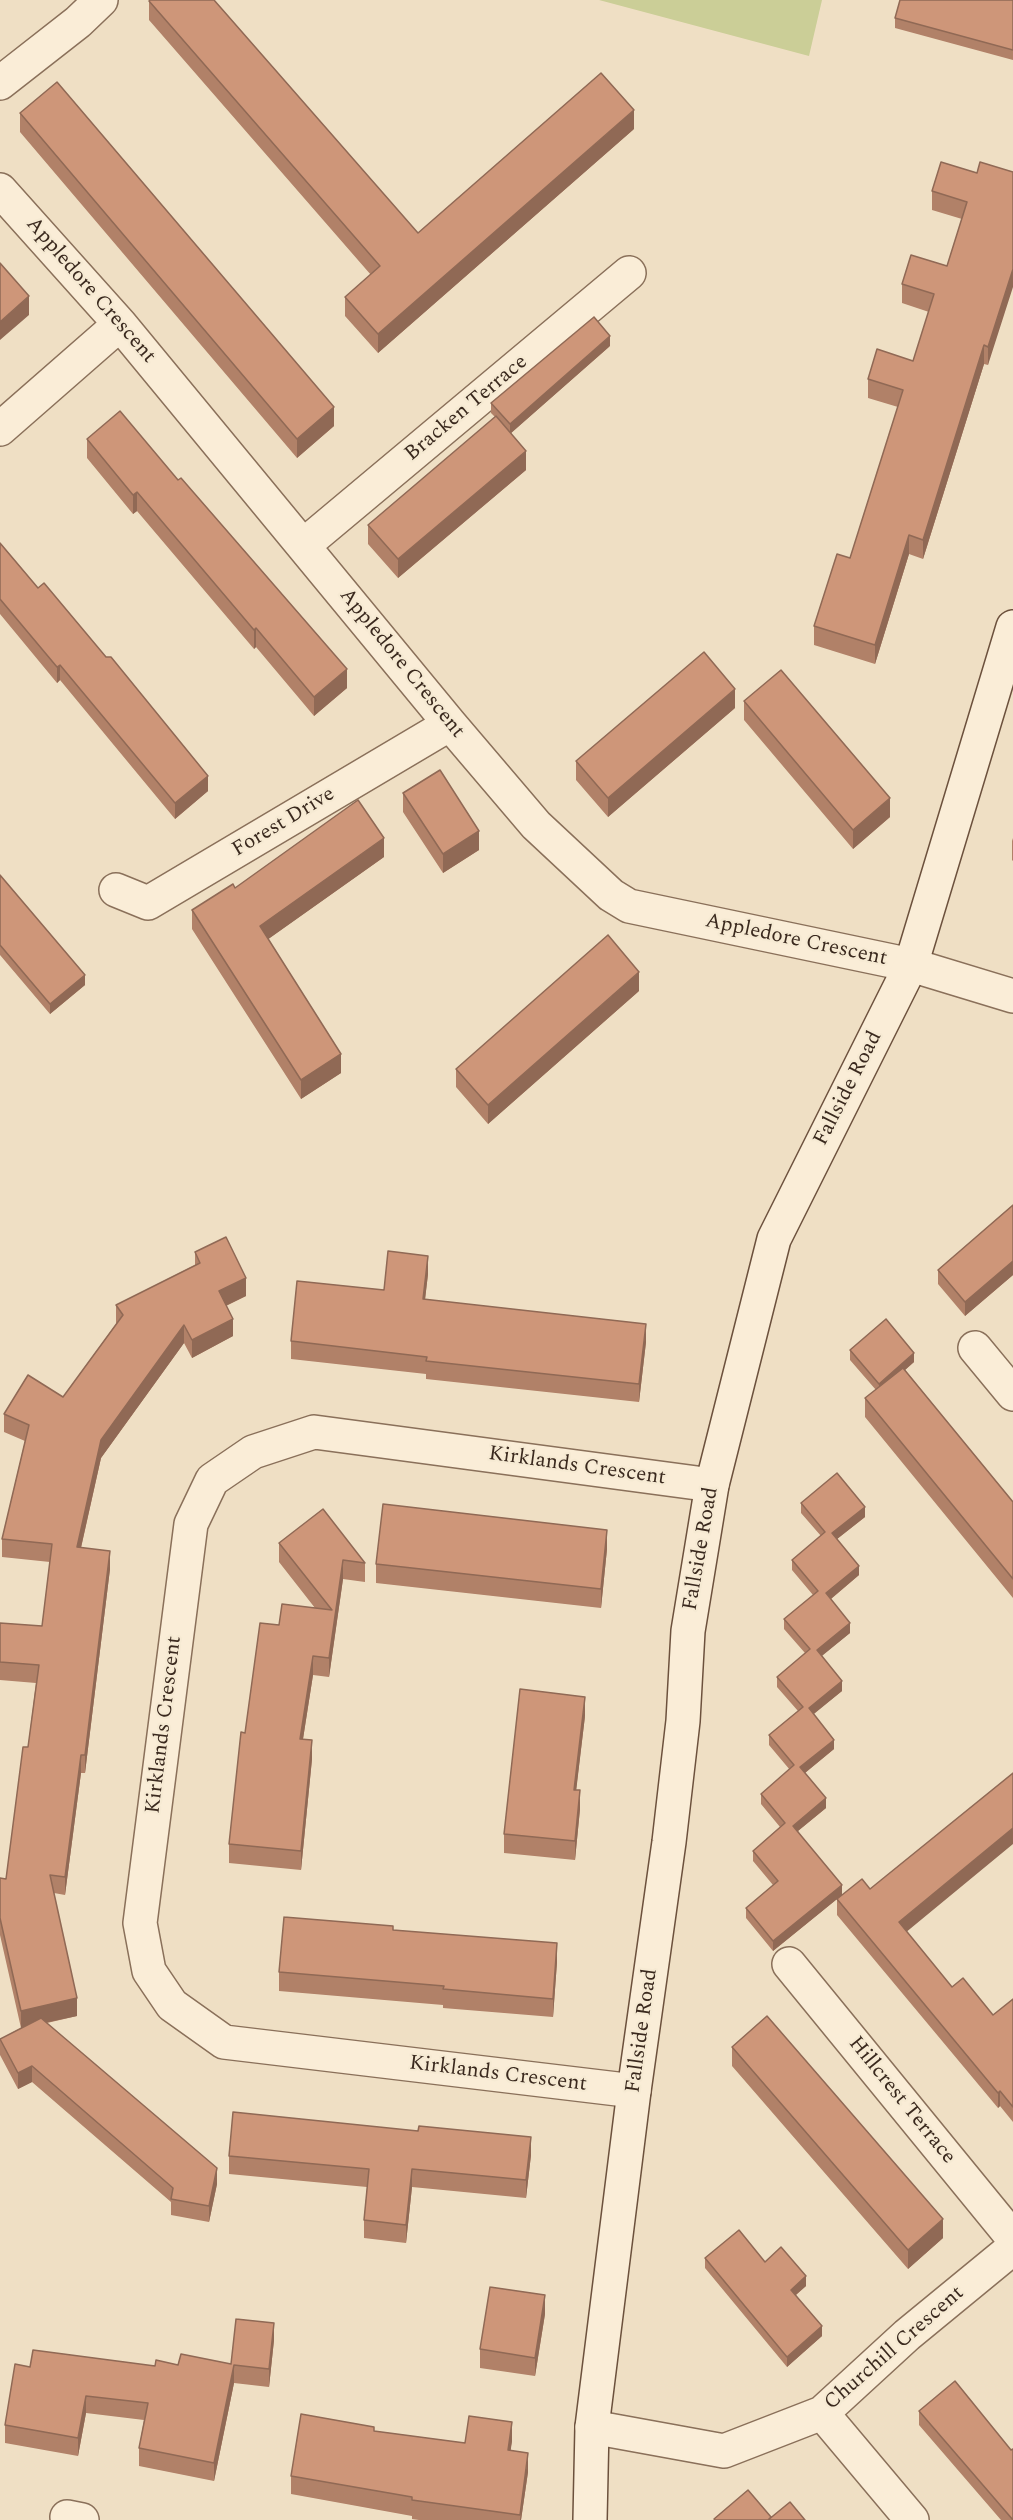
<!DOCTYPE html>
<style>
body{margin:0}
canvas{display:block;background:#efdfc4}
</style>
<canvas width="1013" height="2520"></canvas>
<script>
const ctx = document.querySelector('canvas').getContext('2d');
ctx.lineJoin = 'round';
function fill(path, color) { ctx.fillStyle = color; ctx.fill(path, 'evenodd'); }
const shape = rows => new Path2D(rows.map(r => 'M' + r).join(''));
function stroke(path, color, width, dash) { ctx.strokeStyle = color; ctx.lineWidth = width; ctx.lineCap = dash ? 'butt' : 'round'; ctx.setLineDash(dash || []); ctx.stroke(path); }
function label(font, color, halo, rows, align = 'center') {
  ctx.font = font + ' Spectral,serif'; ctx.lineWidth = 4.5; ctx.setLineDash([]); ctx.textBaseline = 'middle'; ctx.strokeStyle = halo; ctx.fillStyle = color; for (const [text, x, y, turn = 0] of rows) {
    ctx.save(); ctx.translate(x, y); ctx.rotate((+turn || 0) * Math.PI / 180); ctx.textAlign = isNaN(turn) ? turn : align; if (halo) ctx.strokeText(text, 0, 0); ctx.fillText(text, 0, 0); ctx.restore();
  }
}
fill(shape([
 [599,0,822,0,809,56]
]), '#cbce97');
const street = shape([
 [0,83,78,22,101,0],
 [0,190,120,324,450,724,536,825,611,895,629,906,911,965,1013,996],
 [0,429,120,324],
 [304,545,629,273],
 [116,890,148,903,450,724],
 [975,1348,1013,1394],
 [789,1964,1013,2238],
 [634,2091,224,2042,172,2005,149,1971,140,1923,191,1524,212,1480,253,1452,314,1432,712,1485],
 [822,2413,912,2520],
 [592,2427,724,2451,822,2413,907,2335,1013,2248],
 [67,2517,82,2520]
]);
const secondary = shape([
 [590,2520,592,2427,634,2091,669,1842,683,1721,688,1631,712,1485,774,1239,911,965,1013,627]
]);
stroke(street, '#8a705a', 36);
stroke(secondary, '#6c513d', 36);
stroke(street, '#faedd7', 33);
stroke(secondary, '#faedd7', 33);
fill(shape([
 [1013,0,1013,60,895,28,895,18],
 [149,1,418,233,634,129,378,353,345,316,345,297,371,275,149,20],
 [20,113,334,426,297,458,20,132],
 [1013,172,988,365,984,364,923,559,909,554,875,664,814,645,814,626,850,558,898,407,868,398,868,379,913,361,929,312,902,303,902,284,947,266,962,219,932,210,932,191,977,173],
 [610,346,511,433,526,470,398,578,368,544,368,525,495,417,491,413,491,403],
 [87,439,347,688,314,716,256,647,254,649,137,511,133,514,87,458],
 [0,543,208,791,175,819,60,680,57,683,0,614],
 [744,701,890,817,853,849,744,720],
 [735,708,608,817,576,780,576,761],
 [403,793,479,850,443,873,403,812],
 [1013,838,1013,861,1012,860,1012,841],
 [384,857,268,939,341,1073,301,1099,192,929,192,910,235,888],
 [0,875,85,985,50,1014,0,955],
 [639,991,488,1124,456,1087,456,1069],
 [1013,1205,1013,1275,965,1316,938,1284,938,1270],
 [195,1252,246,1296,226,1306,233,1336,192,1358,184,1343,101,1458,81,1548,110,1569,85,1773,81,1773,65,1895,54,1893,77,2016,47,2023,217,2184,209,2222,171,2215,171,2202,32,2082,18,2089,0,2055,0,2039,21,2028,0,1935,0,1878,6,1879,28,1747,36,1683,0,1680,0,1623,42,1626,50,1562,2,1557,2,1539,25,1441,4,1432,4,1414,63,1397,116,1324,116,1305,195,1265],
 [428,1274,425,1299,646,1342,639,1402,426,1379,426,1374,291,1359,291,1341,384,1290],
 [850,1350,914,1362,905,1370,1013,1502,1013,1598,865,1417,865,1398,876,1390,850,1360],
 [801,1503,865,1517,837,1539,859,1575,831,1599,850,1633,821,1656,842,1691,813,1714,834,1749,805,1773,826,1808,798,1831,842,1895,773,1951,746,1918,746,1908,773,1885,753,1861,753,1851,780,1827,761,1804,761,1794,790,1770,769,1745,769,1735,798,1711,777,1687,777,1677,805,1653,784,1629,784,1619,813,1595,792,1570,792,1560,821,1536,801,1513],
 [279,1543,365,1563,365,1582,343,1579,329,1677,313,1675,303,1739,312,1759,301,1870,229,1863,229,1844,245,1733,279,1625,315,1608,279,1562],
 [607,1549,601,1608,376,1583,376,1564],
 [585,1716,576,1790,580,1809,575,1860,504,1853,504,1834],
 [837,1899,906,1931,952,1987,993,2015,1013,1999,1013,2122,1000,2106,998,2108,837,1915],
 [393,1930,557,1962,553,2017,443,2008,443,2005,279,1991,279,1972],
 [732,2047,943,2238,908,2269,732,2066],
 [531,2155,526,2198,412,2187,406,2243,364,2238,364,2220,367,2187,229,2174,229,2156],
 [705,2258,765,2262,806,2286,796,2295,822,2336,787,2367,705,2268],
 [545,2314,535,2376,480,2368,480,2349],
 [274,2340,269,2387,234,2383,214,2481,139,2466,139,2448,144,2420,86,2413,78,2456,5,2443,5,2425,30,2367,231,2364],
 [919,2411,1011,2450,1013,2520,1001,2520,919,2425],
 [374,2431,465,2443,512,2441,510,2451,528,2472,521,2520,419,2520,412,2519,412,2516,291,2494,291,2476]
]), '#b18168');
fill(shape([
 [634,110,634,129,378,353,378,334],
 [1013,269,1013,287,988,365,988,347],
 [29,296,29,315,0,340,0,322],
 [610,336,610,346,510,434,510,424],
 [984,345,984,364,923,559,923,540],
 [334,407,334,426,297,458,297,439],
 [526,451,526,470,398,578,398,559],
 [137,492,137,511,133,514,133,495],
 [909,535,909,554,875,664,875,645],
 [256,628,256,647,254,649,254,630],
 [60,665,60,680,57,683,57,667],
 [347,669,347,688,314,716,314,697],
 [735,689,735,708,608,817,608,798],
 [208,776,208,791,175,819,175,803],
 [890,798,890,817,853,849,853,830],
 [479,831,479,850,443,873,443,854],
 [384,838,384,857,260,945,260,926],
 [639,972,639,991,488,1124,488,1105],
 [85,975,85,985,50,1014,50,1004],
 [341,1054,341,1073,301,1099,301,1080],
 [428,1256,428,1274,423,1317,423,1299],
 [1013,1261,1013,1275,965,1316,965,1302],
 [246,1278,246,1296,219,1309,219,1291],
 [233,1319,233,1336,192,1358,192,1340],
 [646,1324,646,1342,639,1402,639,1384],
 [184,1325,184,1343,101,1458,77,1565,77,1547,101,1440],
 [914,1353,914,1362,879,1393,879,1384],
 [865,1507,865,1517,832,1543,832,1533],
 [607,1530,607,1549,601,1608,601,1589],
 [110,1551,110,1569,85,1773,85,1755],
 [343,1560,343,1579,329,1677,329,1658],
 [859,1566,859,1575,826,1603,826,1593],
 [850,1623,850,1633,817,1660,817,1650],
 [313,1656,313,1675,300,1758,300,1739],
 [842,1681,842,1691,809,1718,809,1708],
 [585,1697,585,1716,574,1809,574,1790],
 [312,1740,312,1759,301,1870,301,1851],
 [834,1740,834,1749,800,1777,800,1767],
 [81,1755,81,1773,65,1895,65,1877],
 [580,1790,580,1809,575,1860,575,1841],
 [826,1798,826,1808,793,1835,793,1826],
 [1013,1828,1013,1844,899,1938,899,1922],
 [842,1885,842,1895,773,1951,773,1941],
 [557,1943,557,1962,553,2017,553,1999],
 [77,1998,77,2016,21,2028,21,2011],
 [32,2066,32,2082,18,2089,18,2073],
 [1000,2091,1000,2106,998,2108,998,2093],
 [531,2137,531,2155,526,2198,526,2180],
 [217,2168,217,2184,209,2222,209,2206],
 [412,2169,412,2187,406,2243,406,2225],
 [943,2219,943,2238,908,2269,908,2250],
 [806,2276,806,2286,791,2299,791,2290],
 [545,2295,545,2314,535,2376,535,2358],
 [274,2323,274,2340,269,2387,269,2369],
 [822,2326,822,2336,787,2367,787,2357],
 [234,2365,234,2383,214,2481,214,2463],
 [86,2396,86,2413,78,2456,78,2438],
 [512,2422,512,2441,508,2469,508,2450],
 [528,2453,528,2472,521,2520,520,2520]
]), '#906955');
const building = shape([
 [150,0,214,0,418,233,601,73,634,110,378,334,345,297,380,266,149,1,150,0],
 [900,0,1013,0,1013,50,895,18,900,0],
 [57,82,334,407,297,439,20,113,57,82],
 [941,162,977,173,980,162,1013,172,1013,269,988,347,984,345,923,540,909,535,875,645,814,626,837,554,850,558,903,390,868,379,877,349,913,361,934,294,902,284,911,255,947,266,967,202,932,191,941,162],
 [0,263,29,296,0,322,0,263],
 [594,317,610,336,510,424,491,403,594,317],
 [120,411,178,480,181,478,347,669,314,697,256,628,254,630,137,492,133,495,87,439,120,411],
 [496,416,526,451,398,559,368,525,496,416],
 [0,543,38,588,44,583,106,657,111,657,208,776,175,803,60,665,57,667,0,599,0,543],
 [704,652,735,689,608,798,576,761,704,652],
 [781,670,890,798,853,830,744,701,781,670],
 [440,770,479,831,443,854,403,793,440,770],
 [358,800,384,838,260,926,341,1054,301,1080,192,910,233,884,235,888,358,800],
 [0,875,85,975,50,1004,0,945,0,875],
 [608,935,639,972,488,1105,456,1069,608,935],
 [1013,1205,1013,1261,965,1302,938,1270,1013,1205],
 [226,1237,246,1278,219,1291,233,1319,192,1340,184,1325,101,1440,77,1547,110,1551,85,1755,81,1755,65,1877,50,1875,77,1998,21,2011,0,1918,0,1878,6,1879,23,1747,28,1747,39,1665,0,1662,0,1623,42,1626,52,1544,2,1539,29,1425,4,1414,28,1375,63,1397,123,1315,116,1305,200,1263,195,1252,226,1237],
 [388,1251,428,1256,423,1299,646,1324,639,1384,426,1361,427,1357,291,1341,297,1281,384,1290,388,1251],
 [886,1319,914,1353,879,1384,850,1350,886,1319],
 [903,1368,1013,1502,1013,1579,865,1398,903,1368],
 [837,1473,865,1507,832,1533,859,1566,826,1593,850,1623,817,1650,842,1681,809,1708,834,1740,800,1767,826,1798,793,1826,842,1885,773,1941,746,1908,778,1881,753,1851,785,1823,761,1794,794,1765,769,1735,803,1707,777,1677,810,1649,784,1619,818,1591,792,1560,825,1532,801,1503,837,1473],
 [383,1504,607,1530,601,1589,376,1564,383,1504],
 [323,1509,365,1563,343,1560,329,1658,313,1656,300,1739,312,1740,301,1851,229,1844,241,1732,245,1733,260,1623,279,1625,282,1604,332,1610,279,1543,323,1509],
 [520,1689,585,1697,574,1790,580,1790,575,1841,504,1834,520,1689],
 [1013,1773,1013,1828,899,1922,952,1987,963,1978,993,2015,1013,1999,1013,2107,1000,2091,998,2093,837,1899,862,1879,870,1889,1013,1773],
 [284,1917,393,1926,393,1930,557,1943,553,1999,443,1989,444,1986,279,1972,284,1917],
 [767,2016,943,2219,908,2250,732,2047,767,2016],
 [41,2018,217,2168,209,2206,171,2199,173,2188,32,2066,18,2073,0,2039,41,2018],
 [233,2112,418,2131,419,2126,531,2137,526,2180,412,2169,406,2225,364,2220,369,2169,229,2156,233,2112],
 [739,2230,765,2262,781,2247,806,2276,791,2290,822,2326,787,2357,705,2258,739,2230],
 [490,2287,545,2295,535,2358,480,2349,490,2287],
 [236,2319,274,2323,269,2369,234,2365,214,2463,139,2448,148,2403,86,2396,78,2438,5,2425,15,2364,30,2367,33,2350,155,2366,156,2360,178,2365,181,2354,231,2364,236,2319],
 [955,2381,1011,2450,1013,2449,1013,2520,919,2411,955,2381],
 [301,2414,374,2427,374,2431,465,2443,469,2416,512,2422,508,2450,528,2453,520,2515,412,2500,412,2497,291,2476,301,2414],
 [748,2490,771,2517,768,2520,715,2520,714,2519,748,2490],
 [790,2502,805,2520,768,2520,790,2502]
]);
fill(building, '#ce9679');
stroke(building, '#906955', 1.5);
label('21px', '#3a291e', '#f6ead3', [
 ["Appledore Crescent",90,291,49],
 ["Bracken Terrace",467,409,-40],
 ["Appledore Crescent",401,664,51],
 ["Forest Drive",284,823,-31],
 ["Appledore Crescent",796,941,12],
 ["Fallside Road",849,1089,-63],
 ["Kirklands Crescent",577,1467,8],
 ["Fallside Road",702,1549,-80],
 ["Kirklands Crescent",165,1725,-83],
 ["Fallside Road",643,2031,-82],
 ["Kirklands Crescent",498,2075,7],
 ["Hillcrest Terrace",901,2101,51],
 ["Churchill Crescent",895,2349,-41]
]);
</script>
